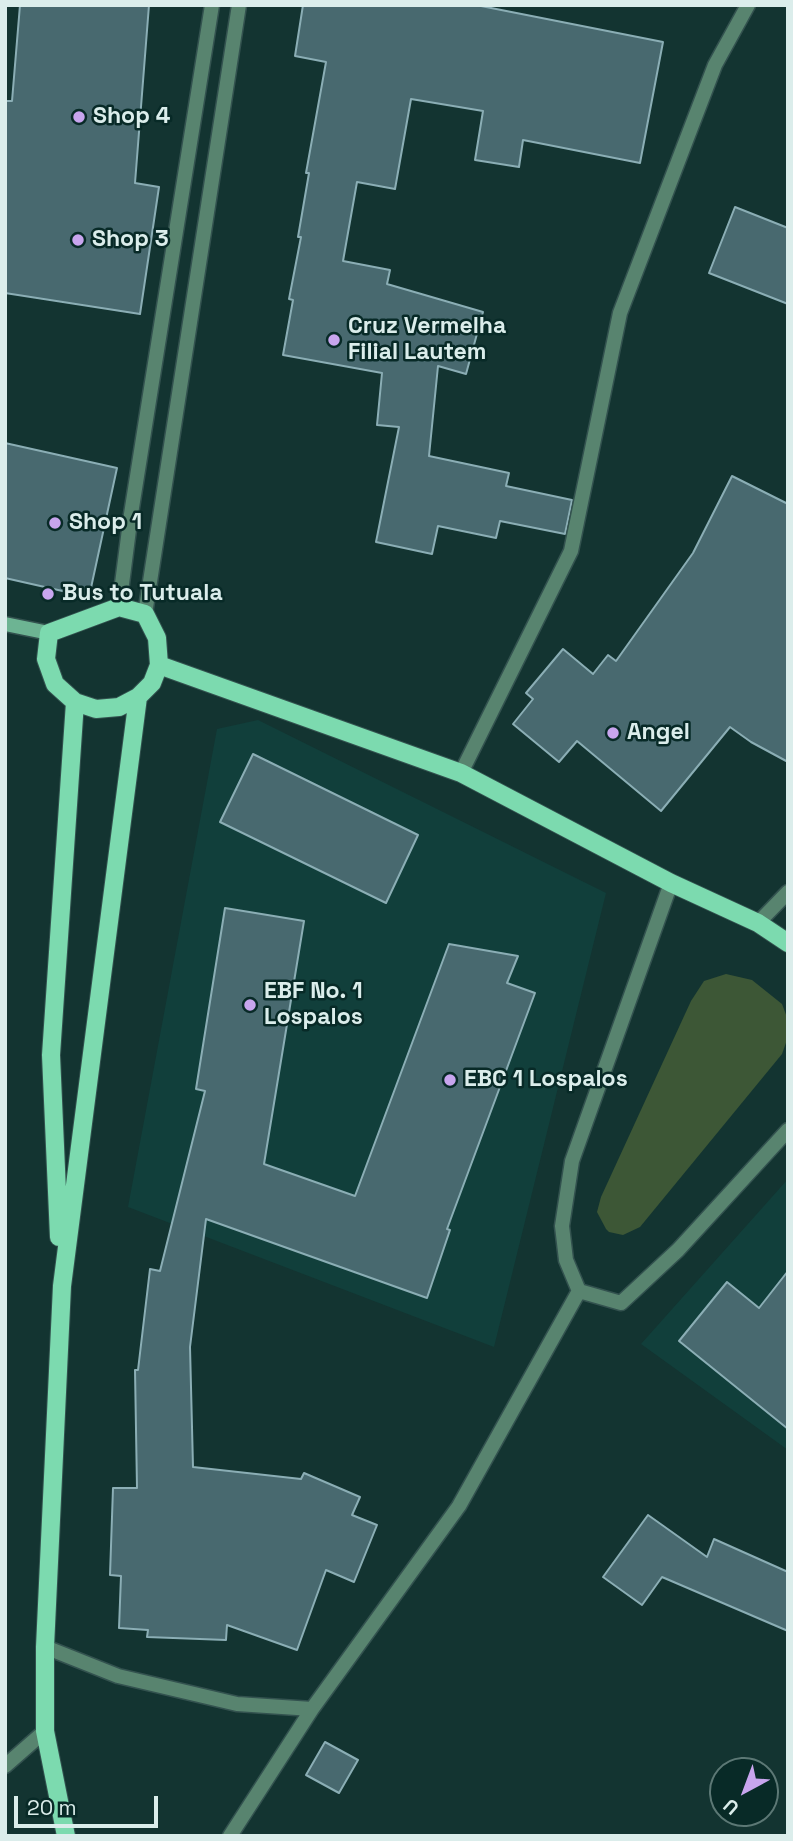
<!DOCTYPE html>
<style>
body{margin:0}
#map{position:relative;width:793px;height:1841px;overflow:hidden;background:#133431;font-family:"Space Grotesk",sans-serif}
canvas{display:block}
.frame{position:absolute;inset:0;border:7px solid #dbedeb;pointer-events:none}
.north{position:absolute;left:709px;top:1757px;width:70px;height:70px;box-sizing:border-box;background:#082a27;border:2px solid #5c7875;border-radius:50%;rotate:221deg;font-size:19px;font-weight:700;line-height:28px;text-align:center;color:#dbedeb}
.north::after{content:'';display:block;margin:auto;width:24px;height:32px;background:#c8a5ee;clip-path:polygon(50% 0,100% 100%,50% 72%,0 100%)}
.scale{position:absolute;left:14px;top:1796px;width:144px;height:32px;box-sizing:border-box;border:4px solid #dbedeb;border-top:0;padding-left:9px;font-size:21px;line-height:24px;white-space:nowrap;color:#dbedeb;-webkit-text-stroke:5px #082a27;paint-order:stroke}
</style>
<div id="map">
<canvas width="793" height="1841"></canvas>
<div class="frame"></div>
<div class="north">U</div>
<div class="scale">20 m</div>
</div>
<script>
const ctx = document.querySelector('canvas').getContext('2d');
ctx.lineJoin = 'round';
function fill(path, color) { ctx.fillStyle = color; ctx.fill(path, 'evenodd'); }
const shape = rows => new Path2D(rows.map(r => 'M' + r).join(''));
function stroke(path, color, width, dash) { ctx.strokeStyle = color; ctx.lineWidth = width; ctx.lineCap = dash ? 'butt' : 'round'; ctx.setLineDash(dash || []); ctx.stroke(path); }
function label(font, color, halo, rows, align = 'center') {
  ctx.font = font + ' "Space Grotesk",sans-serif'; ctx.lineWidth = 5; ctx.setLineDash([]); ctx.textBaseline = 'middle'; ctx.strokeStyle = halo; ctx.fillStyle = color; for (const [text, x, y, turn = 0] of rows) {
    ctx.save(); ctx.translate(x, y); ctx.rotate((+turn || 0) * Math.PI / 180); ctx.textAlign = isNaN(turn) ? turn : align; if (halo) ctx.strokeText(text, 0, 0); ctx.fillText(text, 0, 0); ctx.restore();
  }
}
fill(shape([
 [258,720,606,893,494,1347,128,1207,217,729],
 [788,1179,788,1450,641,1344]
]), '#113f3b');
fill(shape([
 [726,974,752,980,782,1004,788,1020,788,1037,782,1054,640,1227,623,1235,609,1232,606,1229,597,1212,601,1197,691,1001,704,981]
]), '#3d5736');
const building = shape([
 [20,5,149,5,135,183,159,187,140,314,5,293,5,101,12,101,20,5],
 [303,5,476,5,663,42,640,163,523,140,519,167,475,160,483,111,411,99,395,189,357,182,343,261,390,270,387,284,483,312,466,374,438,366,429,456,509,473,506,486,572,500,565,534,500,521,496,538,438,526,432,554,376,542,399,427,377,425,382,373,283,355,293,300,289,299,301,237,298,237,309,173,306,173,326,62,295,56,303,5],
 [735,207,788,228,788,304,709,273,735,207],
 [5,443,117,468,89,597,5,578,5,443],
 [732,476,788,504,788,762,751,742,730,727,661,811,577,741,559,762,513,724,533,699,526,693,563,649,593,674,608,655,616,661,693,553,732,476],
 [253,754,418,835,386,903,220,822,253,754],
 [225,908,304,921,264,1164,355,1196,449,944,518,956,507,983,535,993,447,1229,450,1230,427,1298,206,1219,190,1347,193,1467,301,1479,304,1473,360,1497,352,1515,377,1525,354,1582,326,1570,297,1650,227,1625,226,1640,147,1637,148,1630,119,1628,121,1576,110,1575,113,1488,137,1488,135,1370,138,1370,150,1269,160,1271,205,1091,196,1089,225,908],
 [788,1271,788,1429,679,1341,727,1282,759,1308,788,1271],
 [648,1515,707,1557,714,1539,788,1572,788,1631,662,1577,642,1605,603,1577,648,1515],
 [325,1742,358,1760,339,1793,306,1775,325,1742]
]);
fill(building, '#48696f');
stroke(building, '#8baeb5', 2);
const minor = shape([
 [461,773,571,551,620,313,715,65,748,5],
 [671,883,572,1161,562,1226,566,1260,579,1291,621,1303,678,1250,788,1130],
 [758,923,788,892],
 [45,1647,118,1676,237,1704,312,1709],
 [5,1766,45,1731],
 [230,1836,312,1709,459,1506,579,1291]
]);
const tertiary = shape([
 [119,607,131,514,212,5],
 [145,614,239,5]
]);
const secondary = shape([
 [5,624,49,633]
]);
const primary = shape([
 [119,607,145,614,157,638,159,665,152,683,138,697,119,707,96,709,75,702,55,684,46,659,49,633,119,607],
 [159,665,461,773,671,883,758,923,788,943],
 [59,1237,51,1055,75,702],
 [66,1836,45,1731,45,1647,62,1286,138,697]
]);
stroke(minor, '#33524f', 17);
stroke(tertiary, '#33524f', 17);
stroke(secondary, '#33524f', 17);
stroke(primary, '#33524f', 20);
stroke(minor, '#58846f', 14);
stroke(tertiary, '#58846f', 14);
stroke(secondary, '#6db493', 14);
stroke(primary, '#7cdaaf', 18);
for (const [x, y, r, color] of [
 [79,117,7,"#c8a5ee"],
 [78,240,7,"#c8a5ee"],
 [334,340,7,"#c8a5ee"],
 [55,523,7,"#c8a5ee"],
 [48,594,7,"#c8a5ee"],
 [613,733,7,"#c8a5ee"],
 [250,1005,7,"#c8a5ee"],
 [450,1080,7,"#c8a5ee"]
]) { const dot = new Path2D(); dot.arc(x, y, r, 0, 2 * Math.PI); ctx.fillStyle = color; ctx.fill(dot); stroke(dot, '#082a27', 2.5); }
label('bold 23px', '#dbedeb', '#082a27', [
 ["Shop 4",93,117],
 ["Shop 3",92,240],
 ["Cruz Vermelha",348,327],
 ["Filial Lautem",348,353],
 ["Shop 1",69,523],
 ["Bus to Tutuala",62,594],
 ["Angel",627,733],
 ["EBF No. 1",264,992],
 ["Lospalos",264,1018],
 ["EBC 1 Lospalos",464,1080]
], 'left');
</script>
